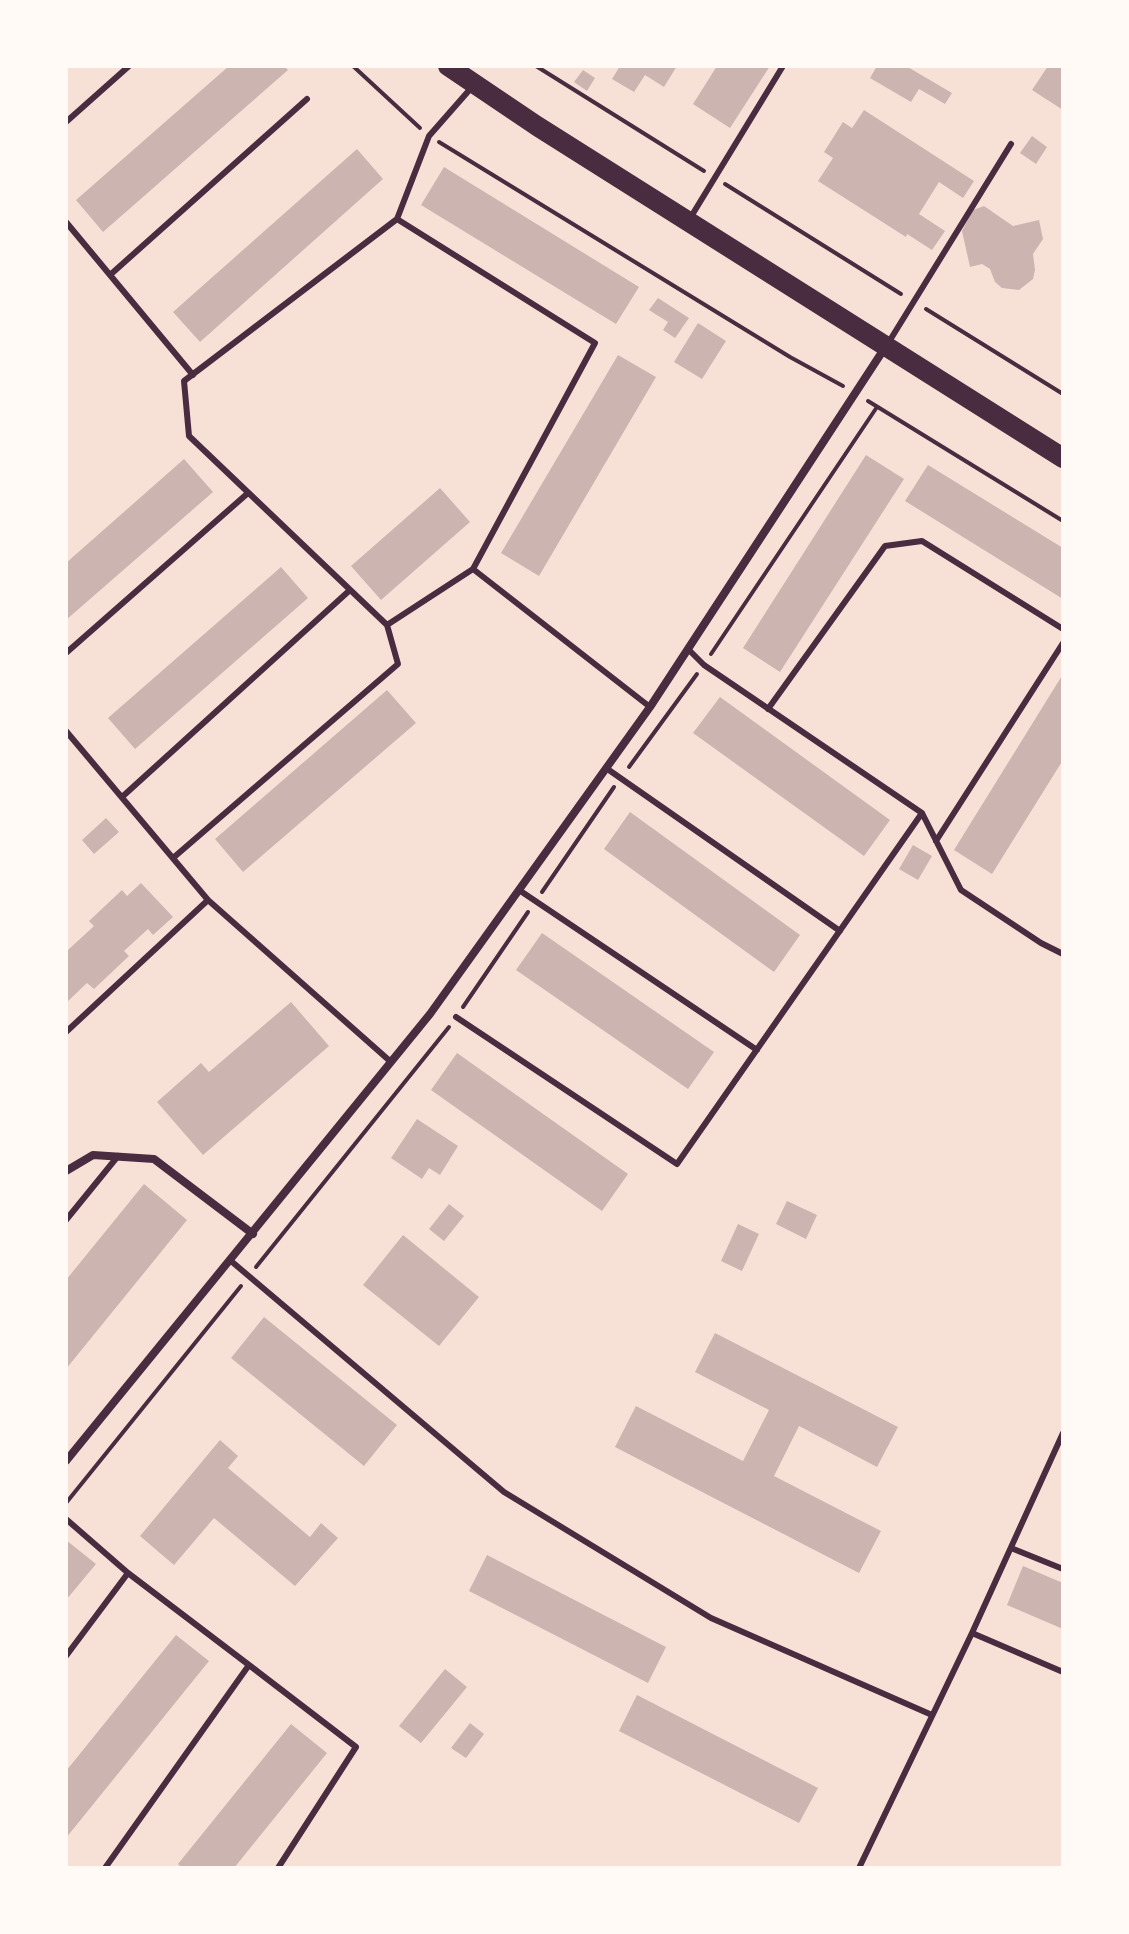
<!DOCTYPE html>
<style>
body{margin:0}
#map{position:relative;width:1129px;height:1934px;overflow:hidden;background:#f7e1d7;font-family:"Exo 2",sans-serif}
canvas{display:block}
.frame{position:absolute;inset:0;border:68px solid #fffaf5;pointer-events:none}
</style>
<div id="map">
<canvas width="1129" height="1934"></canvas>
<div class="frame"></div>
</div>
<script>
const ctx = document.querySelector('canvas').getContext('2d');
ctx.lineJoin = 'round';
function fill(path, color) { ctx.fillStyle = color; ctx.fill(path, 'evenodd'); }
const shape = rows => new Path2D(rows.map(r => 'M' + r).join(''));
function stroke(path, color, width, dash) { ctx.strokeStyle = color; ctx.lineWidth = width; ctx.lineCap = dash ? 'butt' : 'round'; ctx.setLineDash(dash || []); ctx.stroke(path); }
fill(shape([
 [229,66,284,66,288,70,103,232,76,200],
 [620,66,677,66,664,87,645,75,634,92,612,79],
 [717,66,770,66,730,128,693,104],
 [877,66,906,66,952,93,945,104,919,89,911,102,870,78],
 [1048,66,1063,66,1063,110,1032,90],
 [583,70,595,78,587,91,574,82],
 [864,110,974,181,963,198,939,182,919,214,945,231,932,250,907,234,906,237,818,181,833,158,824,152,843,122,852,128],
 [1032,136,1047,147,1036,164,1020,153],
 [357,149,383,179,200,342,173,312],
 [444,167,639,287,616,324,421,205],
 [984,206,1013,226,1039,220,1043,239,1033,254,1035,270,1033,279,1019,290,1002,288,995,282,990,269,982,264,970,267,962,231,973,210],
 [658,298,689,318,675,338,663,330,668,322,649,310],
 [698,323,726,341,702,379,674,362],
 [618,355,656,377,539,576,501,553],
 [866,455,904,479,780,672,743,648],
 [184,459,213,492,66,620,66,563],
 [928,465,1063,548,1063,599,905,501],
 [440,488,470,522,381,600,351,566],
 [281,567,308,598,135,749,108,718],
 [1063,674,1063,760,992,874,954,850],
 [387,690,416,723,243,872,215,839],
 [720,697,890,820,864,856,693,733],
 [630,812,800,935,774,972,604,849],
 [106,818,119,832,94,854,82,840],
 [913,845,932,856,918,880,899,869],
 [141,883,173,917,153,935,148,929,124,951,129,956,94,989,87,983,66,1003,66,948,68,950,94,926,89,921,122,890,127,896],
 [542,933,714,1052,688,1089,516,970],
 [291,1002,329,1046,203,1155,157,1102,201,1063,209,1072],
 [457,1053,628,1174,602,1211,431,1090],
 [417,1119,458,1146,440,1175,429,1168,422,1179,391,1158],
 [144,1184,187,1220,66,1369,66,1280],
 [787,1201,817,1215,806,1239,776,1224],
 [449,1204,464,1216,444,1241,429,1229],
 [738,1224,759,1234,742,1271,721,1261],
 [403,1235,479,1297,439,1346,363,1285],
 [264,1317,397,1425,364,1466,231,1358],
 [715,1333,898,1427,877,1467,799,1426,774,1476,881,1531,859,1573,615,1447,636,1406,743,1461,769,1410,695,1372],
 [220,1440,238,1456,228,1468,310,1537,321,1523,338,1538,295,1586,214,1518,174,1565,140,1536],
 [66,1540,96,1564,66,1600],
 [487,1555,666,1647,648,1683,469,1591],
 [1023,1566,1063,1583,1063,1629,1007,1605],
 [176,1635,209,1661,66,1838,66,1771],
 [445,1669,467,1687,421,1743,399,1726],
 [637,1695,818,1788,799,1823,619,1731],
 [470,1723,484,1734,466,1758,451,1748],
 [291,1724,327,1753,234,1868,182,1868,178,1864]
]), '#ccb4b1');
stroke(shape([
 [353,66,420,128],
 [536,66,704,171],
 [439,142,790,357,843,386],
 [725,184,901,294],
 [926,309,1063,394],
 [868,401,1063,521],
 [711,654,877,407],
 [629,767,697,674],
 [542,892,614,787],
 [463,1007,528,912],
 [256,1267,449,1027],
 [66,1503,241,1286]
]), '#4a2c40', 4);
stroke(shape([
 [472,87,429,136,397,219,595,343,473,569,650,707],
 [66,122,129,66],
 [397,219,184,381,189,436,387,625,473,569],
 [689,220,783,66],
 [66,222,193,375],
 [110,275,307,99],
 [887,345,1011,144],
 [688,649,704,665,922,813,961,890,1041,943,1063,954],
 [66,653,248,493],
 [768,709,885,546,922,541,1063,629],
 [66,731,208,900],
 [606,768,840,931],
 [122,797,350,590],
 [936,841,1063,643],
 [173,858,398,664,387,625],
 [519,890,757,1050],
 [456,1017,677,1164,922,813],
 [66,1032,208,900,391,1062],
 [66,1220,118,1156],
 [231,1261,504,1492,711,1618,932,1715],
 [66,1519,128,1573,249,1665,105,1868],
 [1011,1548,1063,1569],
 [972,1633,1063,1672],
 [66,1656,128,1573],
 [249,1665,356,1747,278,1868],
 [859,1868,972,1633,1063,1433]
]), '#4a2c40', 6);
stroke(shape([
 [66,1171,93,1155,154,1159,253,1234],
 [66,1461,430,1014,650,707,886,346]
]), '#4a2c40', 8);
stroke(shape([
 [448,66,537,126,1063,458]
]), '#4a2c40', 20);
</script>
